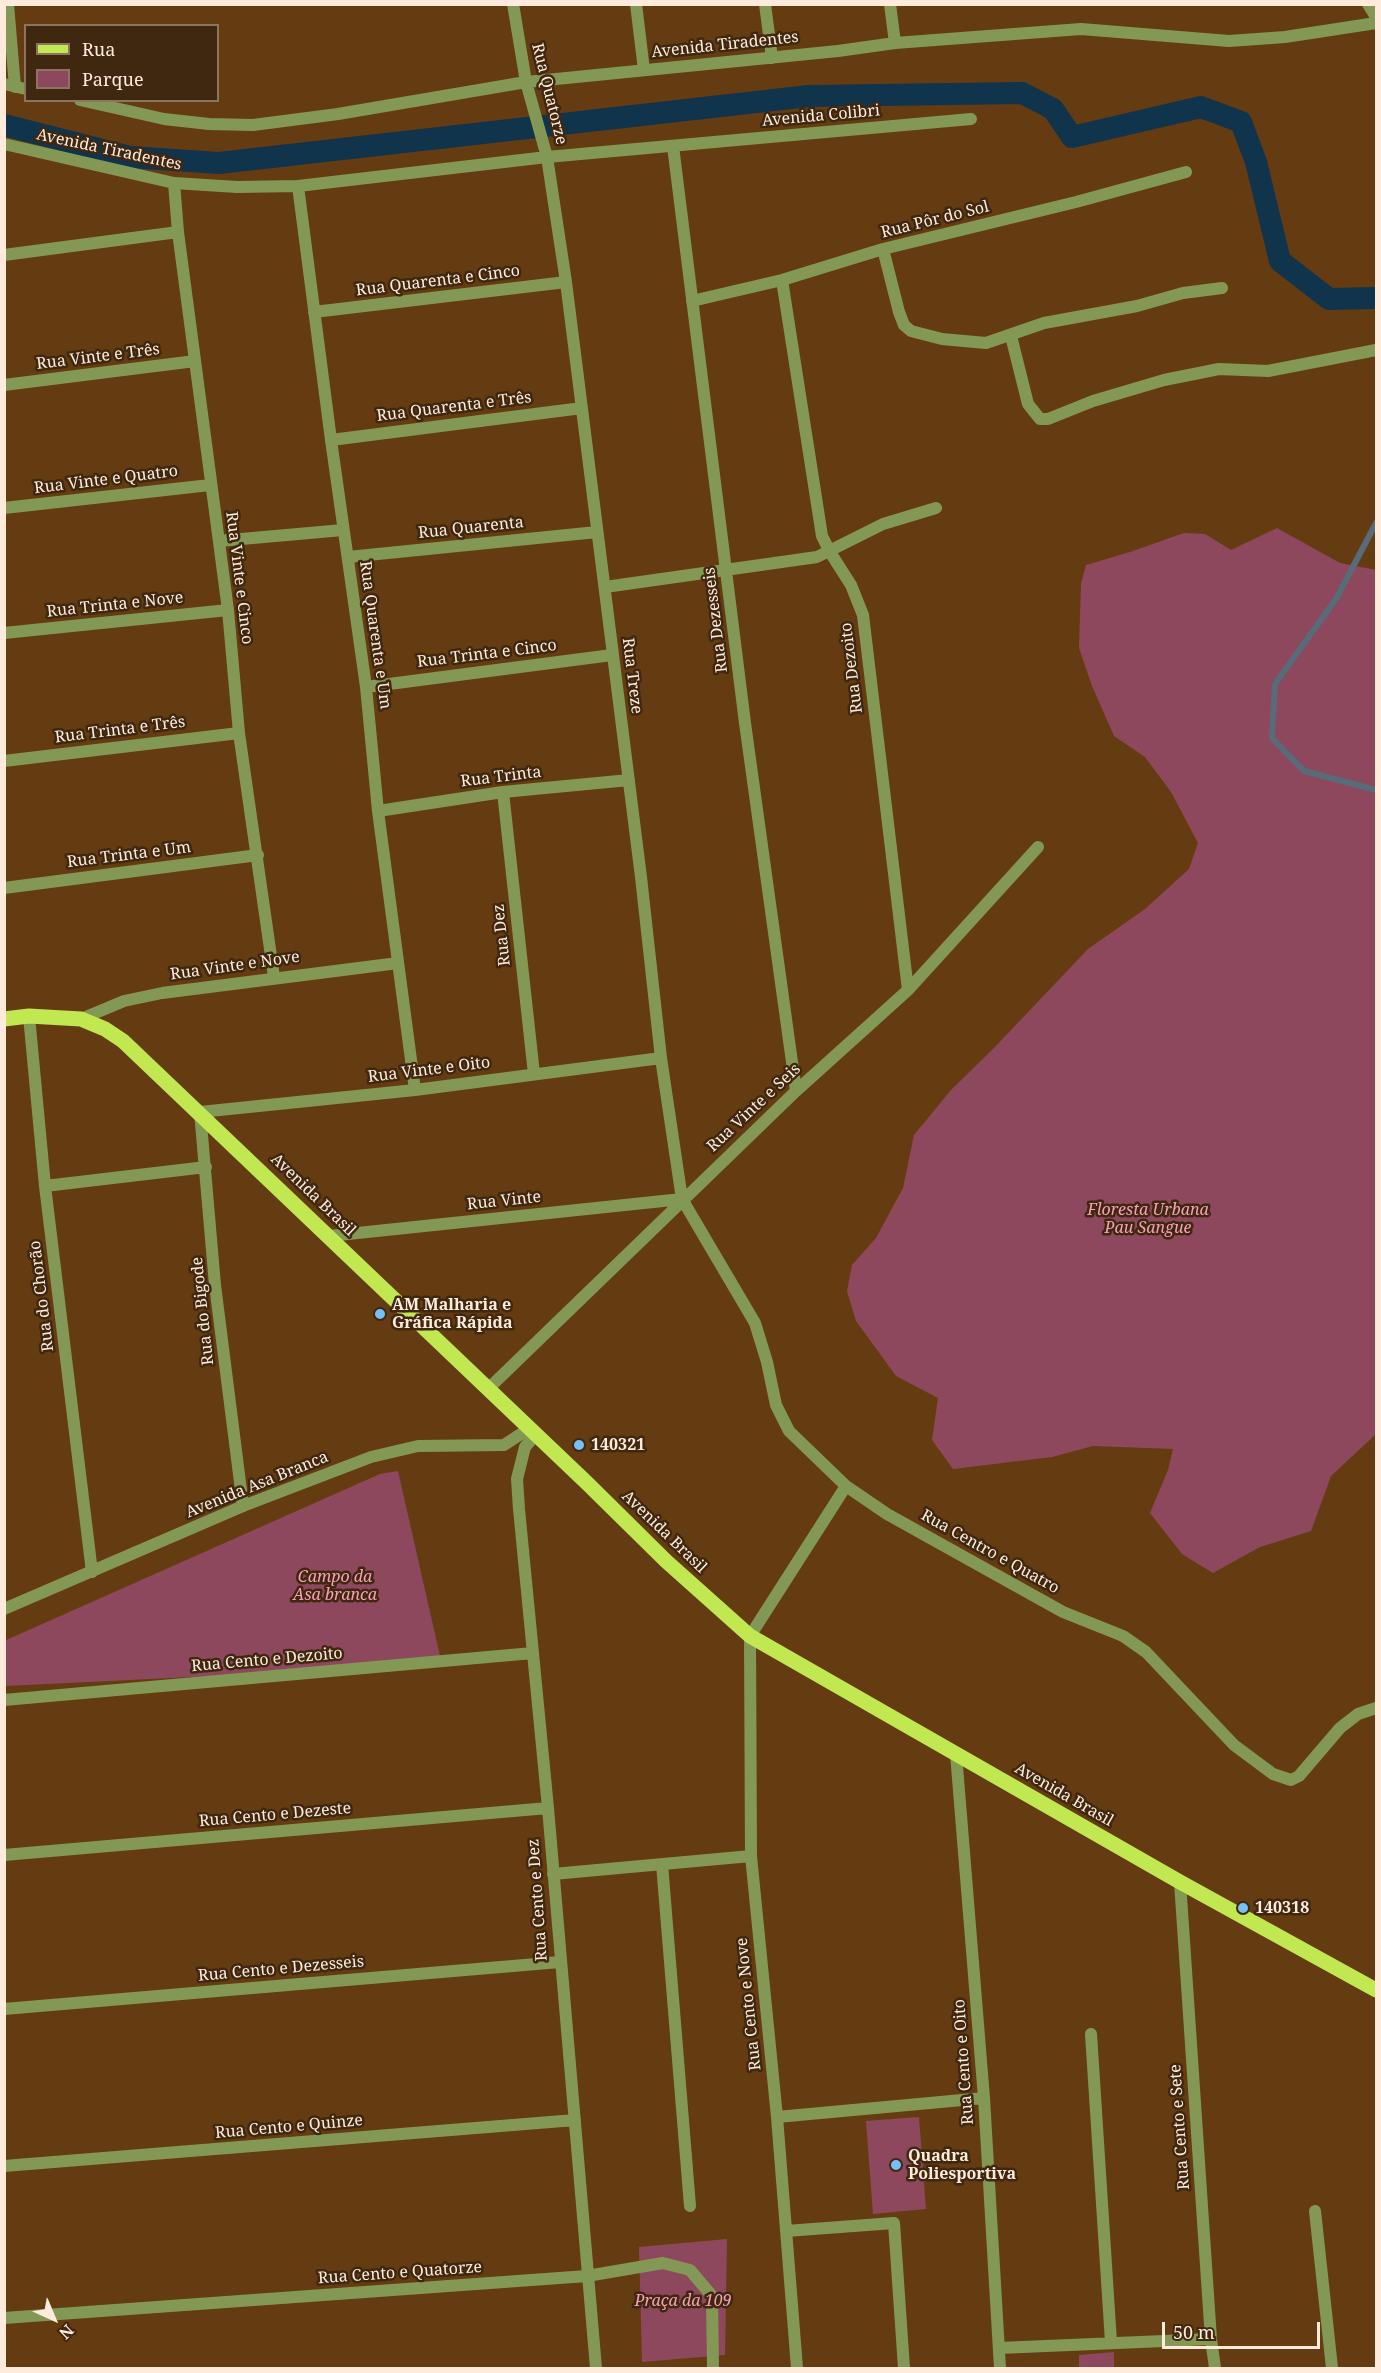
<!DOCTYPE html>
<meta charset="utf-8">
<style>
body{margin:0}
#map{position:relative;width:1381px;height:2373px;overflow:hidden;background:#653c11;font-family:"Noto Serif",serif}
canvas{display:block}
.frame{position:absolute;inset:0;border:6px solid #feebdb;pointer-events:none}
.legend{position:absolute;left:24px;top:24px;width:195px;height:78px;box-sizing:border-box;background:#3f2710;border:2px solid #8b7561;margin:0;padding:8px 10px;list-style:none;font-size:18px;color:#feebdb}
.legend li{display:flex;align-items:center;gap:12px;height:30px}
.legend b{width:30px;border:2px solid #8b7561}
.north{position:absolute;left:24px;top:2289px;width:60px;height:60px;-webkit-text-stroke:4px #3f2710;paint-order:stroke;rotate:136deg;font-size:16px;font-weight:700;line-height:24px;text-align:center;color:#feebdb}
.north::after{content:'';display:block;margin:auto;width:21px;height:27px;background:#feebdb;clip-path:polygon(50% 0,100% 100%,50% 72%,0 100%)}
.scale{position:absolute;left:1162px;top:2322px;width:158px;height:27px;box-sizing:border-box;border:3px solid #feebdb;border-top:0;padding-left:8px;font-size:18px;line-height:21px;white-space:nowrap;color:#feebdb;-webkit-text-stroke:4px #3f2710;paint-order:stroke}
</style>
<div id="map">
<canvas width="1381" height="2373"></canvas>
<div class="frame"></div>
<ul class="legend">
<li><b style="height:8px;background:#c1e751"></b>Rua</li>
<li><b style="height:16px;background:#8e485d"></b>Parque</li>
</ul>
<div class="north">N</div>
<div class="scale">50 m</div>
</div>
<script>
const ctx = document.querySelector('canvas').getContext('2d');
ctx.lineJoin = 'round';
function fill(path, color) { ctx.fillStyle = color; ctx.fill(path, 'evenodd'); }
const shape = rows => new Path2D(rows.map(r => 'M' + r).join(''));
function stroke(path, color, width, dash) { ctx.strokeStyle = color; ctx.lineWidth = width; ctx.lineCap = dash ? 'butt' : 'round'; ctx.setLineDash(dash || []); ctx.stroke(path); }
function label(font, color, halo, rows, align = 'center') {
  ctx.font = font + ' "Noto Serif",serif'; ctx.lineWidth = 5; ctx.setLineDash([]); ctx.textBaseline = 'middle'; ctx.strokeStyle = halo; ctx.fillStyle = color; for (const [text, x, y, turn = 0] of rows) {
    ctx.save(); ctx.translate(x, y); ctx.rotate((+turn || 0) * Math.PI / 180); ctx.textAlign = isNaN(turn) ? turn : align; if (halo) ctx.strokeText(text, 0, 0); ctx.fillText(text, 0, 0); ctx.restore();
  }
}
fill(shape([
 [1277,528,1340,563,1376,570,1376,1434,1331,1476,1311,1531,1260,1547,1213,1573,1182,1554,1150,1513,1168,1470,1173,1449,1093,1446,1052,1457,953,1469,932,1440,938,1398,896,1376,856,1321,847,1291,852,1265,876,1238,903,1188,914,1135,951,1090,993,1049,1088,949,1145,909,1189,869,1198,843,1171,792,1145,757,1114,736,1092,686,1079,648,1081,584,1086,565,1130,552,1184,533,1205,534,1231,550],
 [398,1471,442,1665,5,1686,4,1641,380,1474],
 [919,2117,926,2209,873,2214,866,2121],
 [727,2239,725,2355,642,2362,639,2247],
 [1114,2352,1114,2368,1079,2368,1079,2355]
]), '#8e485d');
stroke(shape([
 [1376,523,1336,599,1275,684,1272,738,1304,771,1376,790]
]), '#586b78', 6);
stroke(shape([
 [4,125,130,157,219,163,809,96,1022,93,1053,109,1072,137,1201,107,1241,122,1256,162,1280,261,1329,299,1376,298]
]), '#11344d', 22);
stroke(shape([
 [8,4,15,87],
 [513,4,526,82,547,157,566,282,641,877,661,1058,682,1199,755,1323,767,1362,776,1405,789,1431,846,1486,887,1514,1063,1612,1123,1636,1146,1652,1234,1745,1273,1774,1291,1780,1299,1776,1340,1728,1358,1714,1376,1708],
 [636,4,644,70],
 [765,4,772,58],
 [890,4,895,43],
 [1368,4,1376,17],
 [4,84,26,89],
 [80,100,164,119,209,124,253,125,338,114,526,82,838,51,895,43,1081,29,1229,41,1285,37,1376,23],
 [4,144,174,183,237,187,298,186,547,157,971,119],
 [673,146,745,723,796,1091],
 [174,183,178,232,228,610,239,733,274,977],
 [298,186,331,440,366,687,378,811,415,1090],
 [883,249,899,312,904,325,911,331,942,339,986,343,1044,323,1137,306,1183,293,1222,288],
 [4,255,178,232],
 [782,280,822,536,830,552,851,585,863,615,908,990],
 [692,301,782,280,883,249,1076,202,1186,172],
 [314,312,566,282],
 [1011,336,1028,404,1040,419,1048,419,1093,401,1164,380,1219,369,1268,371,1376,350],
 [4,385,195,361],
 [331,440,582,408],
 [4,508,210,485],
 [219,541,343,530],
 [348,557,597,532],
 [605,587,817,557,883,524,936,508],
 [4,633,228,610],
 [366,687,612,655],
 [4,761,239,733],
 [503,792,534,1074],
 [378,811,503,792,629,780],
 [4,888,258,855],
 [29,1016,45,1186,92,1572],
 [81,1019,124,1001,162,993,398,963],
 [45,1186,206,1167],
 [329,1236,682,1199],
 [488,1389,796,1091,908,990,1038,847],
 [536,1434,525,1447,517,1479,519,1509,548,1808,596,2368],
 [243,1506,215,1285,200,1112,415,1090,661,1058],
 [4,1700,533,1653],
 [956,1754,984,2098,1000,2368],
 [4,1855,548,1808],
 [662,1864,690,2206],
 [553,1874,751,1856],
 [1180,1882,1211,2339,1215,2368],
 [4,2009,560,1962],
 [1091,2034,1111,2342],
 [777,2117,984,2098],
 [4,2166,575,2120],
 [1315,2211,1332,2368],
 [786,2231,894,2223,904,2368],
 [4,2318,587,2276,663,2263,690,2270,712,2296,713,2368],
 [999,2348,1211,2339],
 [797,2368,777,2117,751,1856,750,1636,846,1486]
]), '#849855', 12);
stroke(shape([
 [4,1609,243,1506,371,1457,418,1446,504,1445,530,1428]
]), '#849855', 12);
stroke(shape([
 [4,1019,29,1016,81,1019,105,1029,123,1041,588,1484,666,1561,750,1636,1180,1882,1376,1990]
]), '#c1e751', 15);
for (const [x, y, r, color] of [
 [380,1314,6,"#76c0f7"],
 [579,1445,6,"#76c0f7"],
 [1243,1908,6,"#76c0f7"],
 [896,2165,6,"#76c0f7"]
]) { const dot = new Path2D(); dot.arc(x, y, r, 0, 2 * Math.PI); ctx.fillStyle = color; ctx.fill(dot); stroke(dot, '#3f2710', 2); }
label('16px', '#feebdb', '#3f2710', [
 ["Avenida Tiradentes",725,45,-6],
 ["Rua Quatorze",549,94,76],
 ["Avenida Colibri",821,116,-5],
 ["Avenida Tiradentes",109,150,12],
 ["Rua Pôr do Sol",935,220,-14],
 ["Rua Quarenta e Cinco",438,281,-7],
 ["Rua Vinte e Três",98,357,-7],
 ["Rua Quarenta e Três",454,407,-7],
 ["Rua Vinte e Quatro",106,480,-7],
 ["Rua Quarenta",471,528,-6],
 ["Rua Vinte e Cinco",239,578,83],
 ["Rua Trinta e Nove",115,605,-6],
 ["Rua Dezesseis",716,620,-97],
 ["Rua Quarenta e Um",375,635,82],
 ["Rua Trinta e Cinco",487,654,-7],
 ["Rua Dezoito",852,668,-97],
 ["Rua Treze",632,676,83],
 ["Rua Trinta e Três",120,730,-7],
 ["Rua Trinta",501,777,-7],
 ["Rua Trinta e Um",129,855,-7],
 ["Rua Dez",502,935,-96],
 ["Rua Vinte e Nove",235,966,-8],
 ["Rua Vinte e Oito",429,1070,-7],
 ["Rua Vinte e Seis",754,1108,-43],
 ["Avenida Brasil",313,1195,44],
 ["Rua Vinte",504,1201,-6],
 ["Rua do Chorão",42,1296,-97],
 ["Rua do Bigode",203,1311,-96],
 ["Avenida Asa Branca",257,1485,-22],
 ["Avenida Brasil",664,1532,44],
 ["Rua Centro e Quatro",990,1552,29],
 ["Rua Cento e Dezoito",267,1660,-5],
 ["Avenida Brasil",1064,1795,30],
 ["Rua Cento e Dezeste",275,1815,-5],
 ["Rua Cento e Dez",538,1900,-94],
 ["Rua Cento e Dezesseis",281,1969,-5],
 ["Rua Cento e Nove",749,2004,-96],
 ["Rua Cento e Oito",964,2062,-94],
 ["Rua Cento e Quinze",289,2127,-5],
 ["Rua Cento e Sete",1180,2127,-94],
 ["Rua Cento e Quatorze",400,2273,-4]
]);
label('italic 16px', '#f8a0b8', '#3f2710', [
 ["Floresta Urbana",1148,1210],
 ["Pau Sangue",1148,1228],
 ["Campo da",335,1577],
 ["Asa branca",335,1595],
 ["Praça da 109",683,2301]
]);
label('bold 16px', '#feebdb', '#3f2710', [
 ["AM Malharia e",392,1305],
 ["Gráfica Rápida",392,1323],
 ["140321",591,1445],
 ["140318",1255,1908],
 ["Quadra",908,2156],
 ["Poliesportiva",908,2174]
], 'left');
</script>
